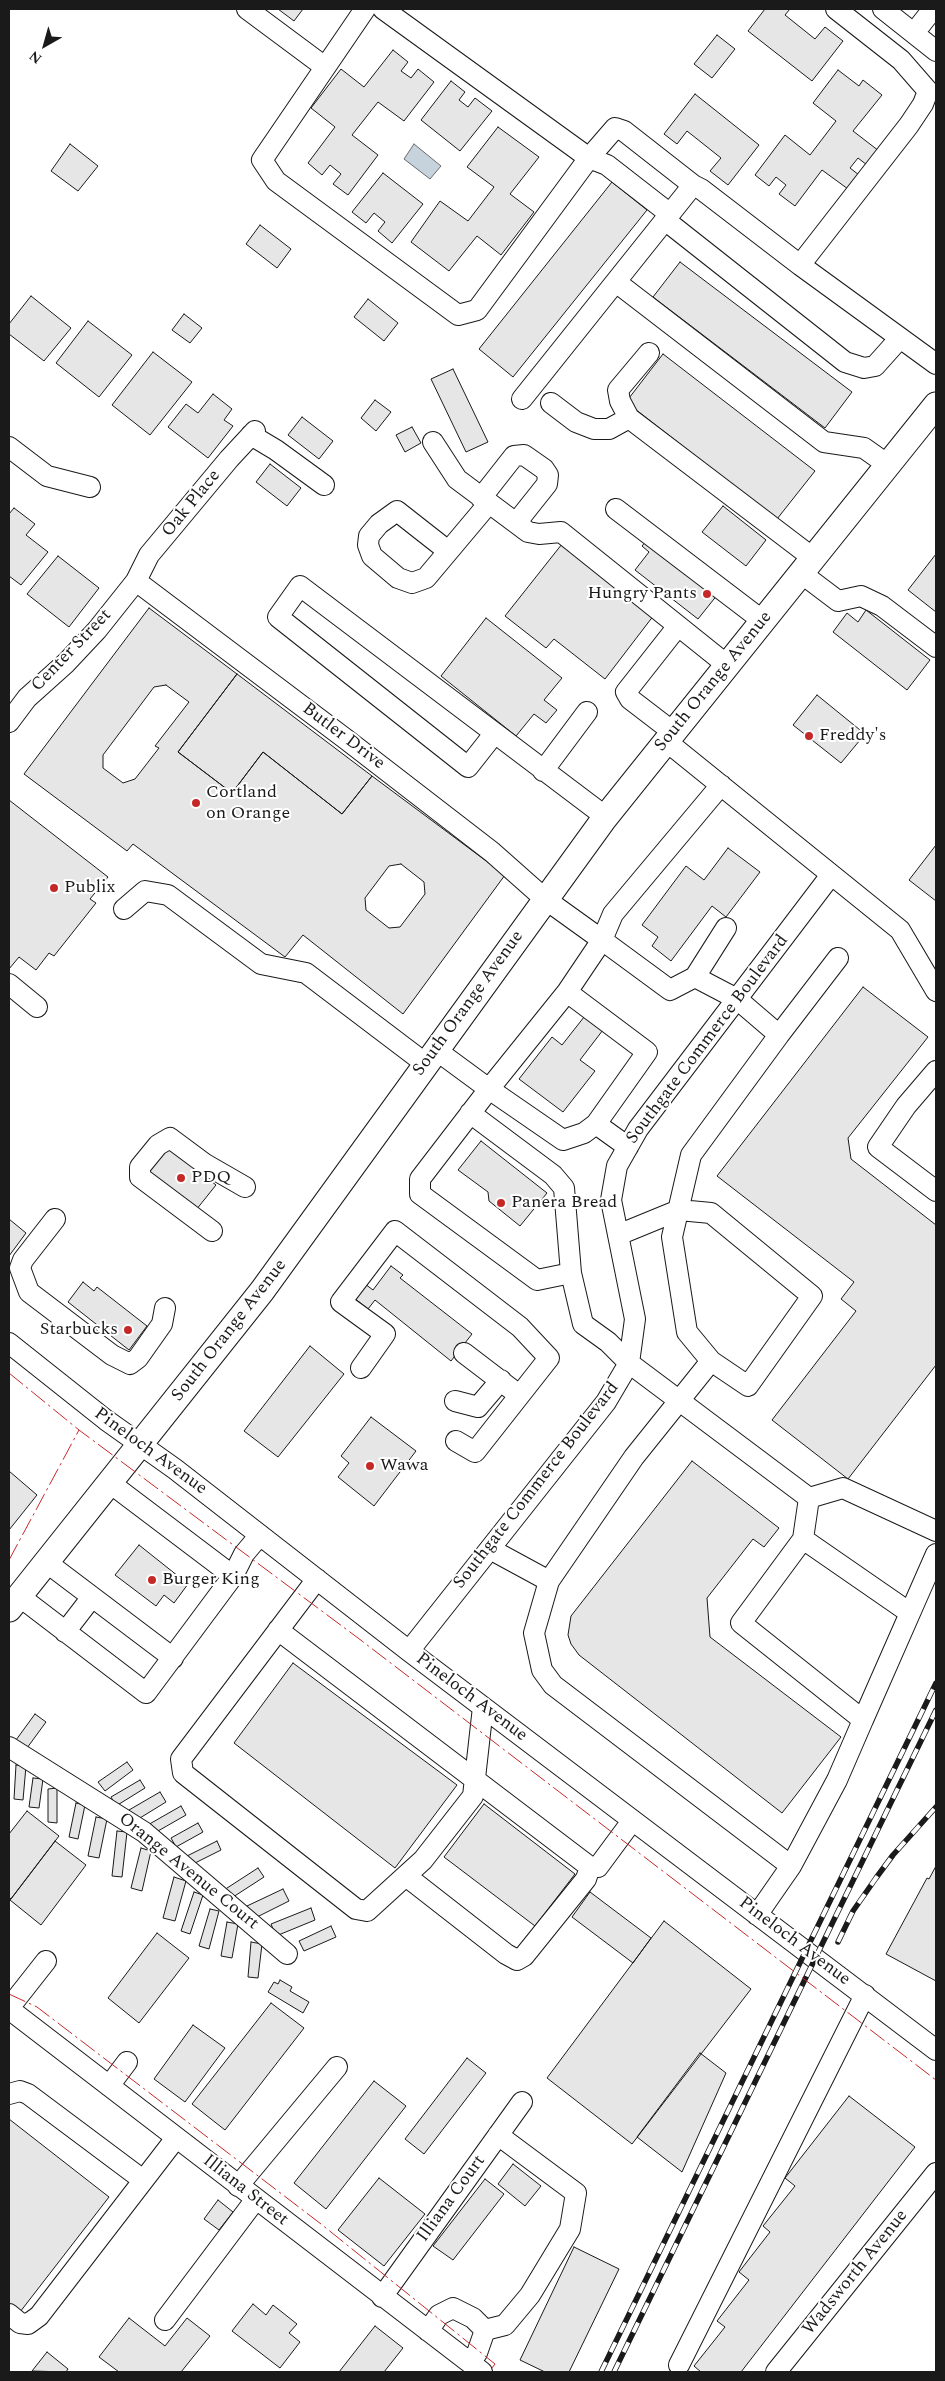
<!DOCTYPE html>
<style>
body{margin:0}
#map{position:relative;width:945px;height:2381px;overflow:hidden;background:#fff;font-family:Spectral,serif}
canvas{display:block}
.frame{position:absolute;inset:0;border:10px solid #1a1a1a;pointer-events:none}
.north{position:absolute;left:20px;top:20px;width:50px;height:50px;-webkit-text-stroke:4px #fff;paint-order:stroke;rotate:218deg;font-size:14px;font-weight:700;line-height:20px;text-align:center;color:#1a1a1a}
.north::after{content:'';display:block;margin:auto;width:18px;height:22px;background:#1a1a1a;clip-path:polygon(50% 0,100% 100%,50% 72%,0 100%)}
</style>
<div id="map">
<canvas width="945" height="2381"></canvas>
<div class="frame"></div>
<div class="north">N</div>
</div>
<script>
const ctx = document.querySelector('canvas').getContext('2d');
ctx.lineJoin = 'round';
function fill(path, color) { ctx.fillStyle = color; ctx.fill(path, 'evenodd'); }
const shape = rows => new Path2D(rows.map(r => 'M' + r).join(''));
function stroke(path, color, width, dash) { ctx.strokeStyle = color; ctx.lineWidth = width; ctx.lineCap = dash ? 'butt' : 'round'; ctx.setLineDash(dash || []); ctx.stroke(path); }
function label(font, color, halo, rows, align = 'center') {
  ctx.font = font + ' Spectral,serif'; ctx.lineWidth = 4; ctx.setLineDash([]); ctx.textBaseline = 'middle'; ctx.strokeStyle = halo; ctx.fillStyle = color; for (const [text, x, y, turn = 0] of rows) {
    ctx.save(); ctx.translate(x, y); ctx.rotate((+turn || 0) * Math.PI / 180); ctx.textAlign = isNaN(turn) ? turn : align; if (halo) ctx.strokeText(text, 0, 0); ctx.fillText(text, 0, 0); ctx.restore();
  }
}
const water = shape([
 [414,144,441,166,430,179,404,159,414,144]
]);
fill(water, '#c6d2dc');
stroke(water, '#6a6a6a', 1);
const building = shape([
 [278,9,303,9,294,21,278,9],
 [765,9,790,9,785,15,815,39,825,27,843,41,812,81,748,31,765,9],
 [717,35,735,49,712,78,694,64,717,35],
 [393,50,408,62,401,71,411,78,418,69,434,82,404,121,378,102,352,135,378,155,348,195,333,184,341,174,330,165,322,175,308,163,335,127,311,108,341,69,364,87,393,50],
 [838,70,859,86,863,80,882,95,853,131,879,151,867,165,858,158,850,168,859,175,848,189,822,170,795,206,779,194,786,185,776,177,769,186,755,175,785,135,810,155,836,121,813,103,838,70],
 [451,81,465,92,459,100,468,107,475,98,492,111,460,151,421,120,451,81],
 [695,94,759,145,728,185,710,171,721,158,687,131,677,144,664,134,695,94],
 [498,127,539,157,510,194,534,212,501,255,477,236,449,271,411,242,440,201,468,221,494,187,467,167,498,127],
 [70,144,98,166,78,191,51,171,70,144],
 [383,173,423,204,392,243,378,231,385,222,374,213,366,223,352,212,383,173],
 [612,182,647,210,513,377,479,349,612,182],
 [260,225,291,249,277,268,246,244,260,225],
 [680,262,852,392,825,428,653,297,680,262],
 [31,296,71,328,44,361,9,334,9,324,31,296],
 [368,299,398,323,384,341,354,317,368,299],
 [184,314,202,328,190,343,172,330,184,314],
 [88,321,132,355,99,397,56,363,88,321],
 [153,352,192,382,150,435,112,405,153,352],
 [663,354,815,471,777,519,626,402,663,354],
 [453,369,488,442,466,452,431,379,453,369],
 [213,394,232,409,224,420,233,426,208,458,168,427,186,404,198,413,213,394],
 [375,400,391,412,376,431,361,418,375,400],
 [302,417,333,441,319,459,288,435,302,417],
 [412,427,421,443,405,452,396,435,412,427],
 [270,464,301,488,287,506,256,482,270,464],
 [723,506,766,540,746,566,702,532,723,506],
 [14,508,35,524,26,535,48,552,21,585,9,576,9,514,14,508],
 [648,539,718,594,698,619,635,570,649,552,642,546,648,539],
 [562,544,654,615,605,679,554,639,546,648,505,616,562,544],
 [936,554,936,612,908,590,936,554],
 [58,556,99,588,69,627,27,594,58,556],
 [149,608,237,674,178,752,232,793,263,752,342,814,372,776,505,875,403,1014,303,935,285,957,133,844,127,851,24,774,149,608],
 [166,685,189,702,155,746,159,748,135,779,123,783,103,768,103,755,154,687,166,685],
 [401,864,424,882,425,894,400,927,389,928,366,910,365,898,389,866,401,864],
 [866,610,930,660,907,690,833,632,847,613,858,622,866,610],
 [486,618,562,678,544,700,557,710,546,723,534,714,516,736,441,676,486,618],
 [237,674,372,776,342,814,263,752,232,793,178,752,237,674],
 [817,695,865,734,841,763,793,725,817,695],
 [9,800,108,877,90,899,96,903,54,956,49,953,36,970,19,957,9,969,9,800],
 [936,845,936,901,909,880,936,845],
 [728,848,760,872,726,917,712,906,671,961,652,946,658,937,642,925,686,866,704,880,728,848],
 [863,987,928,1037,848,1138,851,1159,936,1225,936,1365,848,1479,772,1420,856,1311,841,1299,854,1282,717,1176,863,987],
 [588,1012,606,1026,580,1060,595,1071,563,1112,519,1079,552,1037,562,1045,588,1012],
 [481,1141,547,1193,520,1226,489,1201,488,1192,458,1170,481,1141],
 [165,1145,216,1185,196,1210,145,1171,165,1145],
 [9,1219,26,1233,9,1256,9,1219],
 [391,1266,403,1275,400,1278,472,1334,451,1361,375,1300,368,1309,354,1298,365,1284,373,1290,391,1266],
 [83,1282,94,1291,97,1287,147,1326,129,1350,68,1302,83,1282],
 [310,1346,344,1374,278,1457,244,1431,310,1346],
 [371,1417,416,1451,374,1506,338,1477,349,1463,341,1456,371,1417],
 [692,1461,779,1528,764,1547,753,1539,707,1598,710,1637,841,1737,782,1813,579,1655,571,1644,568,1635,571,1616,692,1461],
 [9,1471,37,1495,9,1530,9,1471],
 [139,1545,188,1584,174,1603,164,1595,156,1606,115,1575,139,1545],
 [293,1663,457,1785,395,1868,234,1743,293,1663],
 [35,1714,46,1722,27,1748,16,1740,35,1714],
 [127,1762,133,1770,105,1791,98,1782,127,1762],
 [16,1765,26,1766,23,1800,14,1799,16,1765],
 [33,1778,43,1779,39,1808,29,1807,33,1778],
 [140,1780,145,1788,116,1806,111,1797,140,1780],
 [57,1788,57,1823,48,1822,48,1789,57,1788],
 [160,1792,166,1802,135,1821,129,1810,160,1792],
 [76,1803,85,1805,78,1839,69,1837,76,1803],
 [484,1804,575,1874,535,1926,444,1857,484,1804],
 [181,1806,186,1815,151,1835,146,1826,181,1806],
 [27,1811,59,1836,11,1899,9,1897,9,1834,27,1811],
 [96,1817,107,1819,99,1858,88,1856,96,1817],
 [198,1823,203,1832,176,1847,171,1838,198,1823],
 [117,1831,127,1832,122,1877,112,1876,117,1831],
 [55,1841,86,1865,41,1925,10,1900,55,1841],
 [217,1841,221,1850,191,1865,187,1856,217,1841],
 [141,1848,151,1851,142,1891,131,1888,141,1848],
 [936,1866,936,1981,886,1954,927,1878,929,1879,936,1866],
 [258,1868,264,1877,230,1899,224,1890,258,1868],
 [174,1877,186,1881,175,1921,163,1918,174,1877],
 [283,1889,289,1901,253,1919,247,1906,283,1889],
 [194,1892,203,1895,190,1934,181,1931,194,1892],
 [590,1892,651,1938,633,1963,572,1917,590,1892],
 [311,1908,315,1920,276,1936,271,1924,311,1908],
 [210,1909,219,1911,209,1949,199,1946,210,1909],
 [664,1921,751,1989,632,2144,547,2078,664,1921],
 [227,1922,238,1924,232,1958,221,1956,227,1922],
 [331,1926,336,1937,304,1951,299,1941,331,1926],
 [157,1933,189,1958,139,2023,108,1998,157,1933],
 [251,1942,262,1944,258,1978,248,1977,251,1942],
 [280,1980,292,1987,290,1991,309,2002,303,2013,268,1992,274,1982,278,1984,280,1980],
 [271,2003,304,2028,225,2130,192,2104,271,2003],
 [193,2025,225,2048,185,2102,154,2079,193,2025],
 [700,2053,726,2073,682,2172,637,2137,700,2053],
 [467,2058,486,2073,424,2154,405,2139,467,2058],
 [374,2081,406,2106,326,2209,294,2183,374,2081],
 [849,2096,915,2147,741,2372,701,2372,694,2366,725,2327,717,2321,749,2280,739,2272,770,2232,763,2226,795,2186,785,2178,849,2096],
 [9,2119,109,2197,20,2312,9,2303,9,2119],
 [513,2164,541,2186,525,2206,498,2184,513,2164],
 [379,2178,425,2214,384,2266,338,2230,379,2178],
 [485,2179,504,2194,453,2260,433,2246,485,2179],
 [218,2200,233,2212,219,2230,204,2219,218,2200],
 [574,2247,619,2269,569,2372,545,2372,520,2360,574,2247],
 [253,2304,266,2315,273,2305,297,2324,289,2333,300,2342,280,2368,232,2331,253,2304],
 [129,2318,165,2346,187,2318,210,2336,181,2372,119,2372,99,2357,129,2318],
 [375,2326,403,2348,384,2372,339,2372,375,2326],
 [47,2352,68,2369,66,2372,32,2371,47,2352]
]);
fill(building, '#e6e6e6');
stroke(building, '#1a1a1a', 1);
const minor = shape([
 [247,9,325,67],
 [365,9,262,160,276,181,458,315,477,310,589,158,615,128,624,131,693,185,701,189,800,265,936,364],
 [383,9,589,158,607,165,670,214],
 [883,9,936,51],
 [914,33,933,9],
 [665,220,845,362,864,368,875,366,900,338],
 [800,265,909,125,923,104,928,91,901,60,836,9],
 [616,282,824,442,864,448,888,465],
 [649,353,618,390,620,401,629,418,813,558],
 [522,399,693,185],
 [551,403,576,422,594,429,609,429,629,418],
 [251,435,276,450,324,485],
 [433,442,457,479,528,532,539,534,561,532,727,665],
 [9,447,47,476,90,487],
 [481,498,514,456,524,455,544,469,548,475,547,484,516,523],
 [616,509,763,621],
 [448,551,397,511,379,524,369,536,368,545,372,556,398,578,412,583,426,578,489,503],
 [801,573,838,601,861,596,882,606,936,647],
 [136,581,347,740,492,852,545,899,602,940,567,992],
 [9,722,27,698,66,663,97,630,136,581,149,555,229,459,255,431],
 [673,732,630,699,626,692,678,626],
 [494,734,468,767,278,617,300,586,606,817],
 [666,741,900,930,936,991],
 [543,771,587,712],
 [124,909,145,891,168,895,261,964,306,973,426,1064],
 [695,977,726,928],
 [9,984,37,1007],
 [779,1035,838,958],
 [436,1050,489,1089,420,1179,420,1194,537,1280,571,1273],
 [936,1071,906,1106,878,1147,936,1191],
 [470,1113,553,1175,564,1188,571,1273,583,1324,608,1342,629,1363,809,1498],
 [596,1124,647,1052,567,992,489,1089,563,1140,584,1133,596,1124,628,1147],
 [55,1219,23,1260,20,1268,29,1292,112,1355,130,1364,138,1358,162,1324,165,1308],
 [212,1231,140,1177,140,1167,158,1145,170,1138,205,1164,245,1187],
 [9,1343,106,1420,175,1469,409,1651,936,2050],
 [464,1353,519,1395],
 [711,1361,687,1332,672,1237,691,1155,779,1035,737,999,695,977,670,990,602,940,613,914,721,785],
 [361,1368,385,1334,341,1302,395,1231,520,1327,549,1358,475,1452,456,1441],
 [455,1401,478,1407,501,1380],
 [110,1483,233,1576],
 [809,1498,843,1488,936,1531],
 [803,1539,910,1613],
 [490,1549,549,1581,534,1633,542,1670,553,1685,791,1866],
 [46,1562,173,1658],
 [317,1579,181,1759,183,1773,356,1909,367,1911,423,1860,473,1796,483,1707],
 [549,1581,634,1457,711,1361,748,1386,812,1296,711,1213,679,1210,618,1235],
 [19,1596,146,1693,233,1576,244,1554,260,1535],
 [278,1630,590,1867,598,1867,632,1821],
 [65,1632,92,1597],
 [409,1651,606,1402,629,1363,635,1319,611,1200,617,1166,638,1129,831,875],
 [863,1720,936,1554],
 [9,1747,144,1832,287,1954],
 [406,1876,506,1954,517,1960,524,1956,586,1879,590,1867],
 [757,1915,791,1866,837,1780,863,1720,741,1623,803,1539,809,1498],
 [9,2008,46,1961],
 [9,2009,482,2372],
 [109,2086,127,2062],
 [9,2094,20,2091,28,2094,143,2180],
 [238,2186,337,2067],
 [382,2297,522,2102],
 [9,2314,20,2323,28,2324,39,2316,176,2138],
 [165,2320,256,2199],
 [485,2330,505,2325,530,2295,570,2229,576,2193,498,2135],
 [428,2331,439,2315,453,2308,473,2318,485,2330],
 [469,2362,477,2353,485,2330],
 [679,2365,865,1995],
 [776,2372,936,2173]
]);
const major = shape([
 [9,1609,262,1291,604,819,936,405]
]);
stroke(minor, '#1a1a1a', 22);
stroke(major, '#1a1a1a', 27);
stroke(minor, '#fff', 20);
stroke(major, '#fff', 25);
const rail = shape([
 [838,1942,853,1911,876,1878,893,1855,936,1807],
 [601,2372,936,1683],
 [614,2372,936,1710]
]);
stroke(rail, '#1a1a1a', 5.5);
stroke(rail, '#fff', 4, [11]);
stroke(shape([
 [9,1373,79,1430,358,1638,936,2080],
 [9,1560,79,1430],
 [9,1994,37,2007,321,2224,495,2364,489,2372]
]), '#c62828', 1, [18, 4, 2.5, 4]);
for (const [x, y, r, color] of [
 [707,594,5,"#c62828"],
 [809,736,5,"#c62828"],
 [196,803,5,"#c62828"],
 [54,888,5,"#c62828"],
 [181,1178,5,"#c62828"],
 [501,1203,5,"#c62828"],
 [128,1330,5,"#c62828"],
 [370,1466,5,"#c62828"],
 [152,1580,5,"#c62828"]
]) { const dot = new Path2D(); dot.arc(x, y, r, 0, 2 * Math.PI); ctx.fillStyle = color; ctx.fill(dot); stroke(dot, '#fff', 2); }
label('18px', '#1a1a1a', '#fff', [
 ["Oak Place",192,504,-51],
 ["Center Street",72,651,-46],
 ["South Orange Avenue",714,682,-51],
 ["Butler Drive",343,737,37],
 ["South Orange Avenue",469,1004,-54],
 ["Southgate Commerce Boulevard",708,1040,-53],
 ["South Orange Avenue",230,1331,-52],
 ["Pineloch Avenue",150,1452,36],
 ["Southgate Commerce Boulevard",537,1486,-52],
 ["Pineloch Avenue",471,1698,37],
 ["Orange Avenue Court",188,1872,39],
 ["Pineloch Avenue",794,1942,37],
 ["Illiana Street",245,2191,38],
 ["Illiana Court",452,2199,-54],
 ["Wadsworth Avenue",856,2273,-51]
]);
label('18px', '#1a1a1a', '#fff', [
 ["Hungry Pants",697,594,"right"],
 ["Freddy's",819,736],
 ["Cortland",206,793],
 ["on Orange",206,814],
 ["Publix",64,888],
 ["PDQ",191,1178],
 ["Panera Bread",511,1203],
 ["Starbucks",118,1330,"right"],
 ["Wawa",380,1466],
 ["Burger King",162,1580]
], 'left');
</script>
